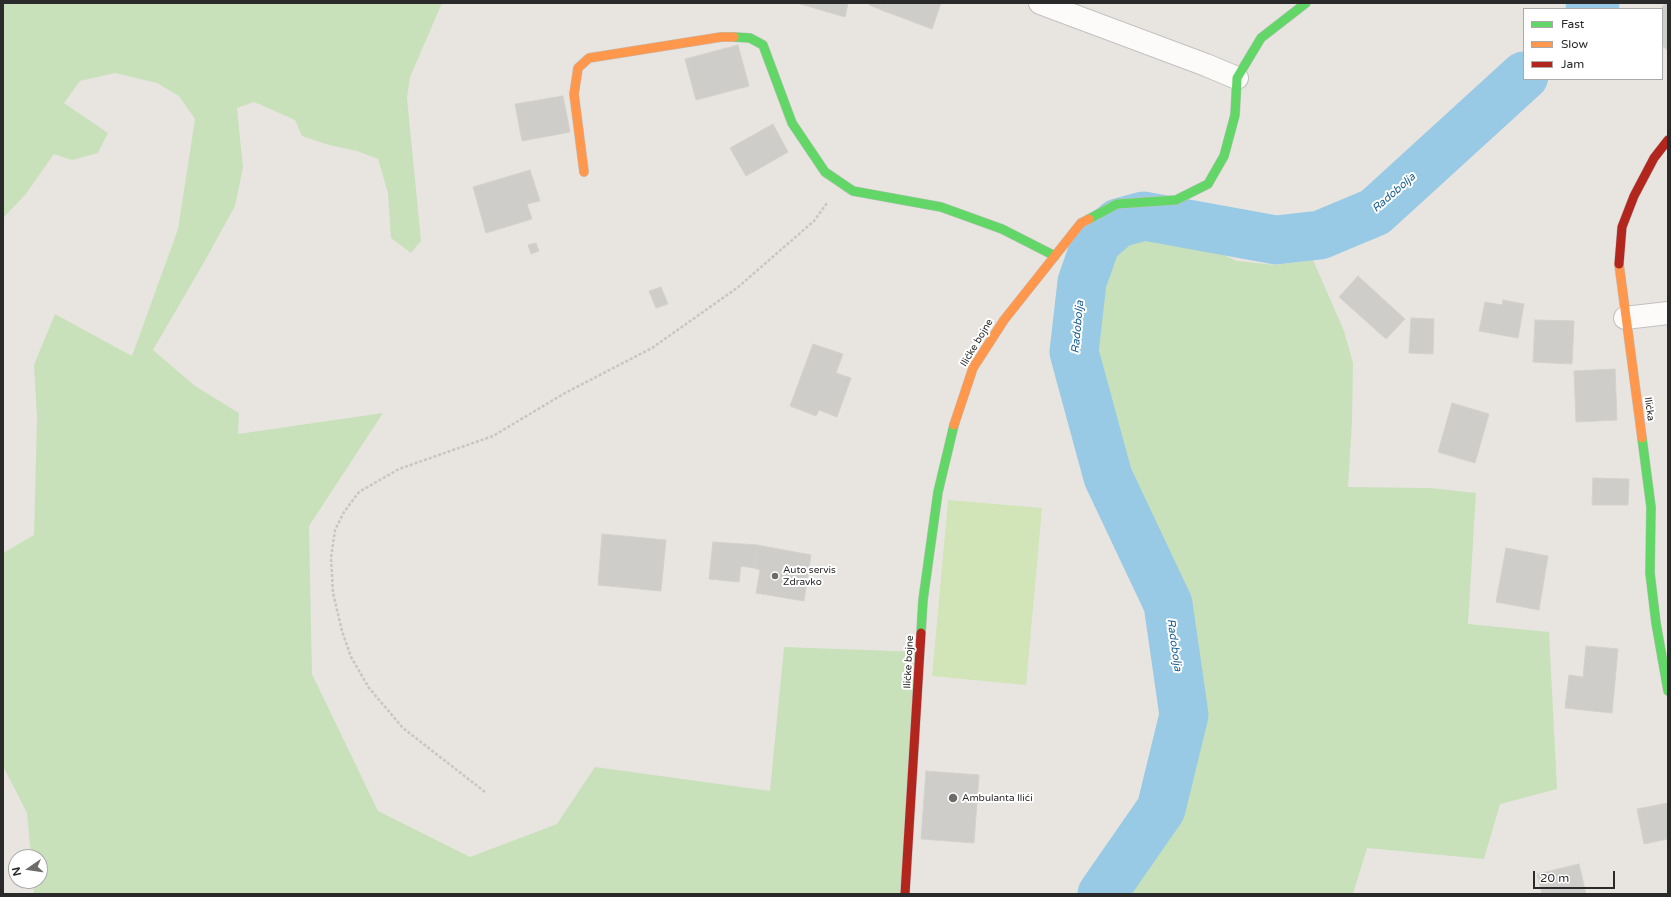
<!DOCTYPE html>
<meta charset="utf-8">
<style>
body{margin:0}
#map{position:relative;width:1671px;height:897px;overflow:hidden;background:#e8e5e0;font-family:"Varela Round",sans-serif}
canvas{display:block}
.frame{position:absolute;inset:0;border:4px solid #2a2a2a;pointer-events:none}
.legend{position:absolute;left:1523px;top:8px;width:140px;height:72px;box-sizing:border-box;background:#fff;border:1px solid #aaa;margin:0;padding:5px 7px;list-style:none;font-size:12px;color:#2a2a2a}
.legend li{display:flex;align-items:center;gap:8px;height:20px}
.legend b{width:20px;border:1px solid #aaa}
.north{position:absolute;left:8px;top:849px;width:40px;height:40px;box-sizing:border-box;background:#fff;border:1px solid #aaa;border-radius:50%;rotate:257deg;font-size:11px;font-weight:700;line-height:16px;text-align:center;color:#2a2a2a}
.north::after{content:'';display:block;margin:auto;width:14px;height:18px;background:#6c6b6a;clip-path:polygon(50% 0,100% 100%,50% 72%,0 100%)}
.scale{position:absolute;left:1533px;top:871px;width:82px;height:18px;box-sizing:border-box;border:2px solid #2a2a2a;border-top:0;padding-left:5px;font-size:12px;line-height:14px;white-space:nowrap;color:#2a2a2a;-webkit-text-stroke:3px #fff;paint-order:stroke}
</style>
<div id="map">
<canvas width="1671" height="897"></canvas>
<div class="frame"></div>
<ul class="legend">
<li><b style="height:5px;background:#63d668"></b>Fast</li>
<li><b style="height:5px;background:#ff974d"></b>Slow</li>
<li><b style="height:5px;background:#b3261e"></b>Jam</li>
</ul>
<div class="north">N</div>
<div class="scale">20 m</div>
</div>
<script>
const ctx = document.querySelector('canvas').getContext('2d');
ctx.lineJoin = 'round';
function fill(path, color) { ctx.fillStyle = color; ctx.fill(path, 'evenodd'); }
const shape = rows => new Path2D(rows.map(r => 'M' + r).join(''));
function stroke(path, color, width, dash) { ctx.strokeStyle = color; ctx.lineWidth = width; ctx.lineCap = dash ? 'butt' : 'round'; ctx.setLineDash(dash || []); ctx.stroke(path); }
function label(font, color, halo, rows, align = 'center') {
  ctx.font = font + ' "Varela Round",sans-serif'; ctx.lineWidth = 4; ctx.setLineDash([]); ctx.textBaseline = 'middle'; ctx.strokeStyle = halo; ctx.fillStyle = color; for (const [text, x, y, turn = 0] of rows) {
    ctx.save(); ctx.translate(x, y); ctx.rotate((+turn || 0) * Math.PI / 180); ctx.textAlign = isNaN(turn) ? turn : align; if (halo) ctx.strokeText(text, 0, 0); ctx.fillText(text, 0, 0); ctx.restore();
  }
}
fill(shape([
 [3,3,442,3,410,77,407,98,421,241,411,253,391,238,388,193,378,159,357,151,329,145,302,136,295,120,254,102,237,108,243,168,235,206,207,257,153,350,195,386,239,413,238,434,383,413,309,526,312,674,378,811,470,857,557,824,595,767,770,791,784,647,921,652,905,894,34,894,33,881,40,881,40,857,31,857,27,813,3,766,3,553,34,535,37,418,34,365,55,314,132,356,178,229,195,119,179,96,157,83,115,73,80,81,64,103,108,133,98,153,72,160,54,154,25,195,3,218],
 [1134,232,1188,239,1237,261,1276,265,1313,260,1344,331,1353,363,1352,422,1348,487,1430,488,1476,493,1468,624,1549,632,1557,789,1500,804,1484,859,1367,848,1353,894,1114,894,1129,869,1170,814,1190,782,1200,742,1193,666,1183,617,1167,577,1135,516,1114,458,1099,392,1097,346,1109,257,1117,240,1126,234]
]), '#c8e1bb');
fill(shape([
 [948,500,1042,508,1026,685,932,676]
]), '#d1e5b9');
stroke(shape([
 [1590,9,1595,3],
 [1102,894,1161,809,1184,715,1168,604,1108,477,1074,352,1082,282,1096,242,1118,223,1144,216,1276,240,1320,235,1375,212,1524,76]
]), '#98cae5', 49);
const building = shape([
 [797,3,848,3,845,17,797,3],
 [870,3,888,3,884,11,869,5,870,3],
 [888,3,941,3,932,29,884,11,888,3],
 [1665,3,1668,3,1668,50,1662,46,1662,9,1661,9,1665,3],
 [738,45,749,86,696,100,685,59,738,45],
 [563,96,570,132,522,141,515,104,563,96],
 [773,124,788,152,746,176,730,148,773,124],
 [530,170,540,201,527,204,532,219,486,233,473,187,530,170],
 [536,243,539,251,531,254,528,245,536,243],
 [1358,276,1405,319,1386,339,1339,297,1358,276],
 [661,287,668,304,656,308,649,291,661,287],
 [1503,300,1524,304,1518,338,1479,331,1485,302,1502,305,1503,300],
 [1411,318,1434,319,1433,354,1409,353,1411,318],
 [1535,320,1574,321,1572,364,1533,362,1535,320],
 [813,344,843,354,836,373,851,378,837,417,819,410,816,416,790,406,813,344],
 [1615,369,1617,420,1576,422,1574,371,1615,369],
 [1452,403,1489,414,1475,463,1438,452,1452,403],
 [1593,478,1629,479,1628,505,1592,505,1593,478],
 [602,534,666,540,661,591,598,585,602,534],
 [713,542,757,545,754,568,741,566,739,582,709,579,713,542],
 [757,545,811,555,804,601,756,593,760,570,754,568,757,545],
 [1506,548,1548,556,1539,610,1496,602,1506,548],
 [1586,646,1618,649,1612,713,1565,708,1569,675,1583,677,1586,646],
 [926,771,979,775,974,843,921,839,926,771],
 [1668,803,1668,839,1644,844,1637,809,1668,803],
 [1579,864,1586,894,1542,894,1537,874,1579,864]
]);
fill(building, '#cfcdc9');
stroke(building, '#d3d1cc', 1);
const street = shape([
 [1040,3,1206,65,1237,78],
 [1625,318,1668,313]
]);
const fast = shape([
 [734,37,750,38,763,45,792,123,825,172,853,191,941,207,1002,229,1055,256],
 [1089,219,1117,204,1176,200,1208,184,1224,156,1235,115,1237,78,1261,38,1306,3],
 [1642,438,1651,507,1650,573,1656,623,1668,691],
 [921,633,923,600,938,492,954,425]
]);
const slow = shape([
 [584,172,574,94,578,68,589,58,721,37,734,37],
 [1619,264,1642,438],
 [954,425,973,368,1004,320,1081,223,1089,219]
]);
const jam = shape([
 [1619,264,1622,227,1634,196,1654,158,1668,140],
 [905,894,921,633]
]);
stroke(street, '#c1c1c1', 24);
stroke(fast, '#c1c1c1', 10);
stroke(slow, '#c1c1c1', 10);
stroke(jam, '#c1c1c1', 10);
stroke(shape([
 [485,792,403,728,369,688,351,657,342,631,333,593,331,558,335,530,344,512,359,492,399,469,493,436,565,393,652,348,737,288,814,221,827,203]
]), '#c6c6c5', 2.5, [3, 2]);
stroke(street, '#fcfbfa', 22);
stroke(fast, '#63d668', 9);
stroke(slow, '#ff974d', 9);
stroke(jam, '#b3261e', 9);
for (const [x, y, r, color] of [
 [775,576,4,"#6c6b6a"],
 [953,798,5,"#6c6b6a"]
]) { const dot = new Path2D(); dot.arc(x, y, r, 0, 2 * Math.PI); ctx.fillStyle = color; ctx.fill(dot); stroke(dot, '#fff', 1.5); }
label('10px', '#2a2a2a', '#fff', [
 ["Ilićke bojne",977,343,-59],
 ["Ilićka",1649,409,82],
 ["Ilićke bojne",909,662,-87]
]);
label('10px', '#2a2a2a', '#fff', [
 ["Auto servis",783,570],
 ["Zdravko",783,582],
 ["Ambulanta Ilići",962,798]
], 'left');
label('italic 11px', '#165c92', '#fff', [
 ["Radobolja",1394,193,-41],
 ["Radobolja",1078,327,-85],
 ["Radobolja",1174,645,82]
]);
</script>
